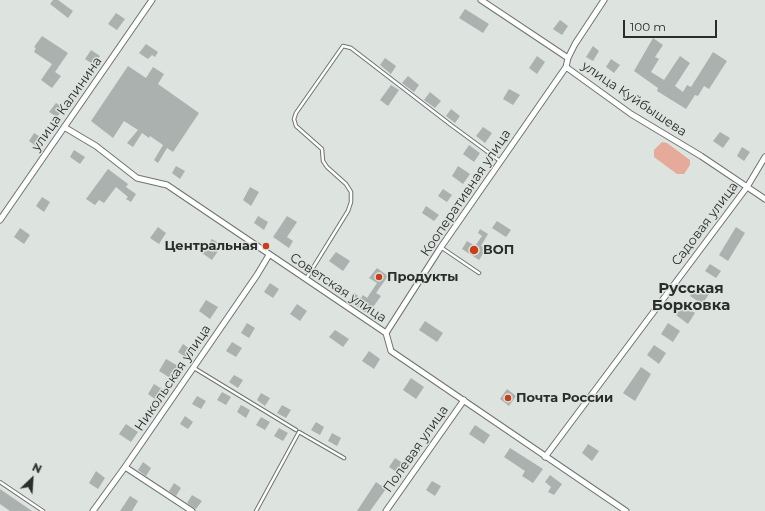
<!DOCTYPE html>
<meta charset="utf-8">
<style>
body{margin:0}
#map{position:relative;width:765px;height:511px;overflow:hidden;background:#dde3df;font-family:Montserrat,sans-serif}
canvas{display:block}
.north{position:absolute;left:12px;top:459px;width:40px;height:40px;-webkit-text-stroke:3px #dde3df;paint-order:stroke;rotate:25deg;font-size:11px;font-weight:700;line-height:16px;text-align:center;color:#2a2d2b}
.north::after{content:'';display:block;margin:auto;width:14px;height:18px;background:#2a2d2b;clip-path:polygon(50% 0,100% 100%,50% 72%,0 100%)}
.scale{position:absolute;left:623px;top:20px;width:94px;height:18px;box-sizing:border-box;border:2px solid #2a2d2b;border-top:0;padding-left:5px;font-size:12px;line-height:14px;white-space:nowrap;color:#2a2d2b;-webkit-text-stroke:3px #dde3df;paint-order:stroke}
</style>
<div id="map">
<canvas width="765" height="511"></canvas>
<div class="north">N</div>
<div class="scale">100 m</div>
</div>
<script>
const ctx = document.querySelector('canvas').getContext('2d');
ctx.lineJoin = 'round';
function fill(path, color) { ctx.fillStyle = color; ctx.fill(path, 'evenodd'); }
const shape = rows => new Path2D(rows.map(r => 'M' + r).join(''));
function stroke(path, color, width, dash) { ctx.strokeStyle = color; ctx.lineWidth = width; ctx.lineCap = dash ? 'butt' : 'round'; ctx.setLineDash(dash || []); ctx.stroke(path); }
function label(font, color, halo, rows, align = 'center') {
  ctx.font = font + ' Montserrat,sans-serif'; ctx.lineWidth = 3; ctx.setLineDash([]); ctx.textBaseline = 'middle'; ctx.strokeStyle = halo; ctx.fillStyle = color; for (const [text, x, y, turn = 0] of rows) {
    ctx.save(); ctx.translate(x, y); ctx.rotate((+turn || 0) * Math.PI / 180); ctx.textAlign = isNaN(turn) ? turn : align; if (halo) ctx.strokeText(text, 0, 0); ctx.fillText(text, 0, 0); ctx.restore();
  }
}
fill(shape([
 [662,142,667,143,690,160,690,165,684,174,677,174,654,157,654,150]
]), '#e5aa9a');
fill(shape([
 [53,0,58,0,73,11,68,18,50,4],
 [465,9,489,24,483,33,459,18],
 [116,13,125,19,117,30,108,24],
 [560,20,568,26,562,35,553,29],
 [42,36,68,53,55,72,61,76,52,88,41,80,52,64,34,52,36,48,34,47],
 [653,38,663,45,655,57,659,59,651,72,664,80,680,56,690,63,675,86,683,92,687,85,691,87,713,52,727,61,709,89,704,86,698,96,695,95,686,109,657,91,658,88,634,71],
 [146,44,158,52,155,57,152,55,148,59,139,53],
 [593,46,599,51,593,61,586,57],
 [91,50,100,56,94,65,85,59],
 [537,56,545,62,537,74,529,68],
 [385,58,396,66,391,74,380,65],
 [611,59,620,65,614,73,606,67],
 [128,66,146,78,153,67,164,74,158,84,199,113,173,152,167,148,158,163,154,160,163,145,150,136,149,138,142,133,133,147,127,143,138,130,124,121,113,138,91,121],
 [408,76,419,85,414,92,402,83],
 [391,85,399,90,388,106,380,100],
 [509,89,520,95,513,105,503,99],
 [430,92,441,101,435,108,424,100],
 [56,103,64,108,57,117,49,112],
 [451,109,460,116,455,123,446,116],
 [483,127,492,133,485,143,476,136],
 [720,132,730,138,723,148,713,141],
 [34,133,42,138,36,146,29,141],
 [469,145,480,153,474,162,463,154],
 [742,147,750,152,744,161,737,156],
 [74,150,85,157,80,164,70,157],
 [176,166,185,171,180,179,172,173],
 [458,166,470,174,463,184,452,176],
 [108,169,128,184,126,187,136,194,131,202,126,199,128,197,116,187,104,203,99,200,95,205,86,199],
 [250,187,259,192,251,206,243,200],
 [443,189,452,195,447,202,438,196],
 [42,197,50,202,44,212,36,206],
 [426,206,439,215,434,221,422,213],
 [258,216,268,222,264,230,254,223],
 [287,216,297,222,287,237,293,241,289,248,273,237],
 [497,221,511,230,506,237,492,228],
 [158,227,166,233,159,244,150,238],
 [736,227,745,233,728,261,719,255],
 [20,228,30,235,24,244,14,237],
 [480,229,488,234,481,246,486,249,479,260,462,249,467,241,475,246,482,236,478,233],
 [212,239,222,245,212,260,202,253],
 [336,252,350,261,343,271,329,261],
 [710,264,721,271,716,278,705,271],
 [377,268,388,276,376,293,381,296,368,314,349,301,354,293,361,298,363,295,367,298,377,283,369,278],
 [270,283,279,289,273,298,264,292],
 [697,285,710,293,702,304,690,296],
 [206,300,218,307,210,319,199,311],
 [297,304,307,311,300,321,290,314],
 [683,305,695,313,688,324,676,315],
 [425,321,443,333,437,342,419,330],
 [247,323,255,328,249,338,241,333],
 [668,323,680,331,673,342,661,334],
 [335,330,349,339,343,347,329,337],
 [232,342,242,348,236,357,226,351],
 [183,344,193,351,188,359,178,352],
 [654,345,666,353,659,364,647,355],
 [369,351,380,359,374,369,362,361],
 [166,359,180,367,172,379,159,371],
 [641,367,651,374,635,401,623,393],
 [234,375,243,380,238,388,229,382],
 [411,378,424,387,416,399,403,390],
 [154,384,165,391,158,401,148,394],
 [507,389,516,396,509,406,500,399],
 [222,392,231,397,226,405,217,400],
 [261,393,270,398,265,406,257,400],
 [197,396,206,401,201,409,192,404],
 [241,405,250,410,246,418,237,412],
 [282,405,291,410,286,418,277,413],
 [185,416,193,422,188,429,180,424],
 [261,417,270,422,265,430,256,425],
 [316,422,324,427,320,435,311,430],
 [126,424,138,432,131,442,119,434],
 [475,425,490,435,484,444,469,434],
 [279,428,288,433,283,441,274,436],
 [332,433,341,438,337,446,328,441],
 [588,444,599,451,592,461,582,453],
 [510,448,543,469,533,483,522,476,525,471,504,457],
 [395,458,404,464,398,473,389,467],
 [143,462,151,468,146,476,138,470],
 [96,471,105,478,98,489,89,483],
 [550,475,562,484,554,495,548,492,551,487,545,482],
 [432,481,441,486,435,496,426,490],
 [376,482,386,489,370,511,357,511],
 [174,483,181,488,176,496,169,491],
 [0,489,32,511,10,511,0,504],
 [192,495,202,501,196,509,187,503],
 [130,496,138,501,132,511,120,511]
]), '#abb1ae');
const service = shape([
 [442,248,479,273],
 [306,279,348,211,351,202,351,192,346,184,327,167,323,161,322,149,296,126,294,119,296,113,343,46,351,48,451,125,500,161],
 [194,368,296,430],
 [0,482,43,511],
 [256,511,299,432,344,458]
]);
const minor = shape([
 [481,0,568,58,566,67,631,114,701,156,765,199],
 [568,58,575,44,604,0],
 [64,127,96,146,137,178,167,185,386,333,391,351,626,511],
 [0,220,152,0],
 [386,333,441,247,566,67],
 [545,457,747,187,765,157],
 [125,467,192,511],
 [93,511,125,467,257,275,269,255],
 [386,511,464,400]
]);
stroke(service, '#6f7471', 4.5);
stroke(minor, '#6f7471', 7);
stroke(service, '#fff', 2.5);
stroke(minor, '#fff', 5);
for (const [x, y, r, color] of [
 [266,246,4,"#c83f17"],
 [474,250,5,"#c83f17"],
 [379,277,4,"#c83f17"],
 [508,398,4,"#c83f17"]
]) { const dot = new Path2D(); dot.arc(x, y, r, 0, 2 * Math.PI); ctx.fillStyle = color; ctx.fill(dot); stroke(dot, '#dde3df', 1.5); }
label('13px', '#2a2d2b', '#dde3df', [
 ["улица Куйбышева",634,99,34],
 ["улица Калинина",67,104,-55],
 ["Кооперативная улица",466,193,-56],
 ["Садовая улица",705,224,-53],
 ["Советская улица",338,288,34],
 ["Никольская улица",173,378,-56],
 ["Полевая улица",416,449,-55]
]);
label('bold 13px', '#2a2d2b', '#dde3df', [
 ["Центральная",258,246,"right"],
 ["ВОП",483,250],
 ["Продукты",387,277],
 ["Почта России",516,398]
], 'left');
label('bold 15px', '#2a2d2b', '#dde3df', [
 ["Русская",691,289],
 ["Борковка",691,306]
]);
</script>
